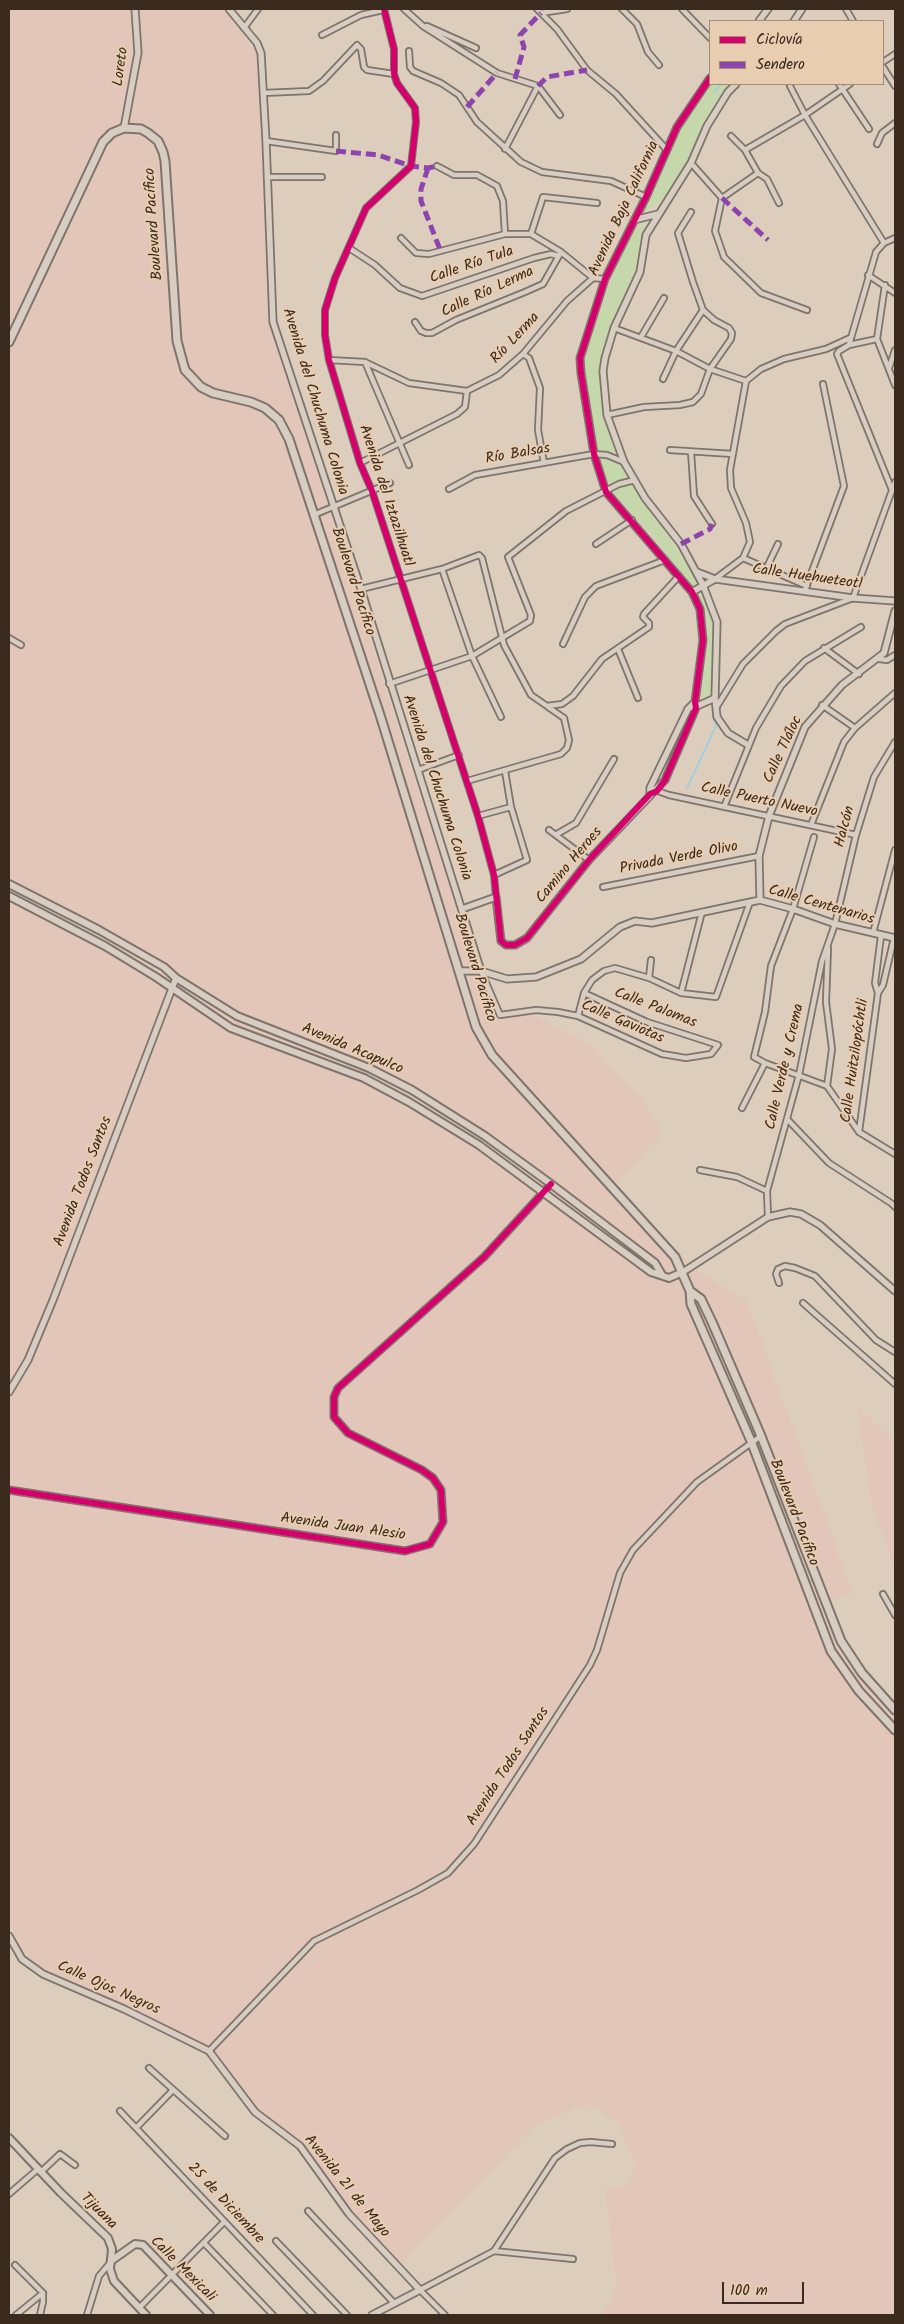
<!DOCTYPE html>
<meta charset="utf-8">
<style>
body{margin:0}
#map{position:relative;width:904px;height:2324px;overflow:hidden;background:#dccdbd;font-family:Kalam,sans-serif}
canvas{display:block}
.frame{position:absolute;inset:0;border:10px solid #3b2a1e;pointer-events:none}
.legend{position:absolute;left:709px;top:20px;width:175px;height:65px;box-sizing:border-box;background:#e9cdb0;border:1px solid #a38c76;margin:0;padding:6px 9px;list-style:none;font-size:15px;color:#3b2a1e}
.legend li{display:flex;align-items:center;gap:10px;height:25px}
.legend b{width:25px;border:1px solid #a38c76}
.scale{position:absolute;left:722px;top:2282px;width:82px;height:22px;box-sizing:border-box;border:2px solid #3b2a1e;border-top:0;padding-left:6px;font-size:15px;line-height:18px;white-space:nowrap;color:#3b2a1e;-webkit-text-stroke:4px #e9cdb0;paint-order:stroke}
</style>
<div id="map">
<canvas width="904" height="2324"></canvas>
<div class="frame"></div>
<ul class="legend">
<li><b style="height:6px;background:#d6006c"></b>Ciclovía</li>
<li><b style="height:6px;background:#8e44ad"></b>Sendero</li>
</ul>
<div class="scale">100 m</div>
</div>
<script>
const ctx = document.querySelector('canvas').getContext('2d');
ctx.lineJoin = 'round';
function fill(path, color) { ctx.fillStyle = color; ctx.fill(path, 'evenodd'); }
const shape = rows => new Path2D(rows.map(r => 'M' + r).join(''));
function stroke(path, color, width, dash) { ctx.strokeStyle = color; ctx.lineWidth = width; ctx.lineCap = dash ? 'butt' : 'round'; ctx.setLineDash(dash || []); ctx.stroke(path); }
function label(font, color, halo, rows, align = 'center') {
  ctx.font = font + ' Kalam,sans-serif'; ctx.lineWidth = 4; ctx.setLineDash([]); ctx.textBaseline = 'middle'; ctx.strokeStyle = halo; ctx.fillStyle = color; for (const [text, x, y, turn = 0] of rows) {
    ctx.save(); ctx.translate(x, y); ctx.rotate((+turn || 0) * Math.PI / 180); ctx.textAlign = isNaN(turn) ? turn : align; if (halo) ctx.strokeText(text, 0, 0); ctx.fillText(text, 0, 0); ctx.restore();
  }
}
fill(shape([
 [9,9,225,9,257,55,263,146,269,319,412,773,498,1011,509,1018,530,1013,591,1045,642,1098,662,1134,616,1185,623,1196,694,1268,747,1302,853,1593,830,1601,845,1640,895,1704,895,2315,600,2315,615,2296,616,2277,605,2190,630,2184,636,2165,618,2122,587,2104,537,2124,397,2268,344,2207,301,2143,257,2119,210,2047,36,1967,17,1941,9,1921],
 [857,1407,895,1443,895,1570,872,1503]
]), '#e1c6b9');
fill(shape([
 [712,84,730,84,715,103,687,161,663,200,643,213,683,124],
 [646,222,640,239,639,254,630,285,604,345,599,366,603,416,628,477,698,581,693,586,689,584,658,542,611,490,599,460,591,426,583,366,588,346,616,268,633,232],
 [699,592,705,595,716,625,712,695,700,701,708,647,708,622]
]), '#c6d7ac');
stroke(shape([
 [715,92,721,84],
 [687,788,716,726,712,712]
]), '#a3cedd', 2);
const minor = shape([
 [384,9,394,49,394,74,397,83,415,108,416,122,411,166,366,208,335,278,325,310,325,335,329,360,360,463,372,491,478,816,494,875,496,897],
 [404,9,423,26,497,73,538,86,560,115],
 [537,9,557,29,587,70,616,94,667,150],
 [622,9,637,24,648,52,659,65],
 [682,9,710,38],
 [846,9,853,21],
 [541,13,567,9],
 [427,26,476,48],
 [244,28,258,9],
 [322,35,361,15,383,10],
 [409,51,410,67,413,71,441,83,459,95,477,122,521,162,542,172,611,181,646,197],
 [883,62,895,54],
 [883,67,895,86],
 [839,84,869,129],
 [790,86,805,115,884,243],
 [263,93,309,91,323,81,357,45,361,49,364,67,367,70,394,74],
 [731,136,745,150],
 [266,141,336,151,336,135],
 [877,144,882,133,895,123],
 [505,149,538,86],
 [691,163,722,198],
 [437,166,454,175,477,175,497,186,503,201,505,234],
 [267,177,322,177],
 [722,198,715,231,724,257,761,293,807,310],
 [722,198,758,173],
 [779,203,767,179,758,173,745,150,805,115,850,84],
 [531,234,543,197,597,203],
 [401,238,416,253,429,254,505,234,531,234,561,252,593,278,605,279],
 [895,238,884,243,876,252,849,345,839,351,837,354,892,490,895,490],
 [349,248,375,265,400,288,422,296,534,258,551,254,558,256],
 [868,275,895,293],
 [415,322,421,331,426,333,432,333,456,320,525,292,543,284,560,254],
 [614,328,676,351,710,369,746,381,761,369,784,359,826,349,850,338],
 [641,337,664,298],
 [877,339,885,285],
 [877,339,895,385],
 [849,345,877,339],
 [523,354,529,358,540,388,538,430,544,463],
 [329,360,365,362,409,383,467,391,499,375,523,354,567,301,593,278],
 [365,362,409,465],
 [889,368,895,350],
 [663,379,676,351,703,310],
 [607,415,644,407,680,405,693,402,701,394,710,369,731,339,732,333,729,328,714,320,703,310,693,282,678,233,691,212],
 [670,450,733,454],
 [691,452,694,496,712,524],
 [360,463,457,414,465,407,467,391],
 [449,489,475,475,594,454,607,455,624,462],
 [316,514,390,483],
 [596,544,632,520],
 [743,558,807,586],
 [767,567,778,544],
 [442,569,472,656,501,717],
 [715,579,743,558,750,542,746,523,731,488,730,470,746,381],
 [361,589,442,569,479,555,482,558,504,645,531,695,547,706,562,704,573,696,602,659,649,627,649,623,643,617,644,614,679,576],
 [805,590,844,486,823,384],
 [9,638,21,645],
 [563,644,585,597,596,586,665,560],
 [824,648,859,674],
 [618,649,638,698],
 [879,659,887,660,895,655],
 [389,684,472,656,530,621,531,615,508,557,566,511,619,484,635,480],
 [822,705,855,728],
 [716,708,743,664,776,631,785,624,853,598,895,482],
 [418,770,459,755],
 [467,781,561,754,567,748,569,740,564,718,548,707],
 [652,789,669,795,856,835],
 [724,807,756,728,781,686,805,661,861,627],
 [478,816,511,807],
 [811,825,844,742,855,728,895,693],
 [549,830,589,860],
 [557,834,576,823,614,759],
 [814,837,793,909,771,966,765,1012,754,1057,765,1063,827,1086],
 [494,875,527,860,511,807,505,771],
 [603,887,759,856],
 [873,933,895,850],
 [481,971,500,1015,536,1010,558,1012,578,1016,662,1054,686,1058,711,1054,718,1045,647,1022,584,993],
 [649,978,651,960],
 [681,993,702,912],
 [878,993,883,985,894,938],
 [578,1016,584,993,592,980,604,971,615,968,649,978,681,993,716,997,750,902],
 [827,1086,832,1049,826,1002,828,948],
 [827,1086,859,1132,895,1154],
 [742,1108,765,1063],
 [788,1120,829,1163,891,1203,895,1207],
 [859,1132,878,993,875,983,881,936],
 [700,1170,737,1177,767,1191],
 [768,1217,767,1191,799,1075,822,961,835,924,856,835,874,777,895,742],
 [779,1283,776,1274,778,1269,785,1266,795,1268,815,1276,876,1340,895,1352],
 [803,1303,895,1384],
 [883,1594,895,1615],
 [209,2051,314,1941,418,1890,448,1873,474,1844,590,1665,597,1650,620,1573,633,1550,697,1482,761,1436],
 [149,2068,225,2136],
 [120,2111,313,2315],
 [136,2128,173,2090],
 [41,2172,60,2154,75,2165],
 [9,2194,38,2169],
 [308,2211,394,2303],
 [276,2241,347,2315],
 [204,2243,273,2315],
 [494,2251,573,2259],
 [15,2265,43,2293],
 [139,2308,224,2222],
 [16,2315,43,2293],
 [40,2315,43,2302,43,2293],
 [87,2315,99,2276,110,2263],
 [445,2315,420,2290,494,2251,555,2158,567,2149,580,2143,591,2142,612,2144]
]);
const tertiary = shape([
 [229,9,257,43,261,53,266,141,273,322,361,589,481,971],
 [759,21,768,9],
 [794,21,802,9],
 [736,84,728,92,707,126,691,163,646,235,640,272,614,328,605,358,603,371,607,415,624,462,645,498,681,544,703,585,717,622,715,698,717,717,728,733,748,745],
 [124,128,138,53,135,9],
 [634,220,658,214],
 [697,572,715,579,853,598,895,601],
 [692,592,715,579],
 [693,708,715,698],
 [650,794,650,788,688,709,695,702],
 [760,900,759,856,769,816,805,727,842,685,884,653,895,611],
 [462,909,496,897,501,941,506,945,515,945,527,938,589,860,665,780,696,708,695,702,703,640,700,609,692,592,606,492,594,454,581,373,580,358,605,279,646,197,677,127,710,78],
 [460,971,481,971,507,979,536,977,581,959,620,927,635,921,652,923,760,900,793,909,835,924,895,938],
 [683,1272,768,1217,790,1212,801,1214,820,1225,895,1291],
 [9,1392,28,1360,53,1300,176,978],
 [9,1490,405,1551,430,1544,443,1522,441,1490,433,1478,422,1470,348,1433,334,1417,334,1397,338,1388,484,1257,551,1184],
 [9,1936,22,1959,43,1974,124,2009,209,2051,255,2112,300,2146,349,2214,420,2290,372,2315]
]);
const secondary = shape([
 [9,884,99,930,164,967,176,978,237,1016,369,1068,412,1090,485,1136,551,1184,655,1263,662,1275],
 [9,896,105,946,156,977,231,1028,364,1078,409,1102,479,1145,651,1272,669,1278,683,1272],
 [9,2138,61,2193,108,2238,112,2249,110,2269,114,2281,146,2315],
 [111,2261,135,2244,143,2245,210,2315]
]);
const primary = shape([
 [9,342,103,142,112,133,124,128,141,129,148,133,158,141,163,152,165,161,177,341,185,370,201,387,213,393,251,402,265,408,279,420,289,439,381,718,476,1027,492,1055,675,1257,690,1291,691,1304,751,1441,831,1651,859,1691,895,1730],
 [690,1291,701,1299,712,1322,761,1436,841,1641,862,1673,895,1710]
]);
stroke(minor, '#7e746a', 8);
stroke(tertiary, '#7e746a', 9);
stroke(secondary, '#7e746a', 10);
stroke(primary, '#7e746a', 11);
stroke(minor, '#d7cdc2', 4.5);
stroke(tertiary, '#d7cdc2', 5.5);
stroke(secondary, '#d7cdc2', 6);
stroke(primary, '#d7cdc2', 7);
stroke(shape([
 [515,79,524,47,520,35,541,13],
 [538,86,547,77,587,70],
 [467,107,497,73],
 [336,151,378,155,411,166,428,168,437,166],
 [428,168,421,189,421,201,441,252],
 [722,198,768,240],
 [681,544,710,529,712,524]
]), '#8e44ad', 5, [10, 5]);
stroke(shape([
 [384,9,394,49,394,74,397,83,415,108,416,122,411,166,366,208,335,278,325,310,325,335,329,360,360,463,372,491,478,816,494,875,501,941,506,945,515,945,527,938,589,860,650,794,657,791,665,780,696,708,695,702,703,640,700,609,692,592,606,492,594,454,581,373,580,358,605,279,646,197,677,127,710,78],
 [9,1490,405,1551,430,1544,443,1522,441,1490,433,1478,422,1470,348,1433,334,1417,334,1397,338,1388,484,1257,551,1184]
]), '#d6006c', 6);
label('15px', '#3b2a1e', '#e9cdb0', [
 ["Loreto",122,67,-82],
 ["Avenida Baja California",625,209,-65],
 ["Boulevard Pacífico",155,224,-94],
 ["Calle Río Tula",472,266,-19],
 ["Calle Río Lerma",488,293,-25],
 ["Río Lerma",516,339,-47],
 ["Avenida del Chuchuma Colonia",314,402,73],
 ["Río Balsas",518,455,-10],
 ["Avenida del Iztazilhuatl",385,496,72],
 ["Calle Huehueteotl",807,578,8],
 ["Boulevard Pacífico",352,582,72],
 ["Calle Tláloc",784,750,-65],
 ["Avenida del Chuchuma Colonia",436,788,72],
 ["Calle Puerto Nuevo",759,801,12],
 ["Halcón",846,827,-75],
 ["Privada Verde Olivo",679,859,-11],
 ["Camino Heroes",570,866,-50],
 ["Calle Centenarios",821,906,16],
 ["Boulevard Pacífico",474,968,73],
 ["Calle Palomas",655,1009,21],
 ["Calle Gaviotas",622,1023,23],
 ["Avenida Acapulco",352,1050,23],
 ["Calle Huitzilopóchtli",856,1061,-82],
 ["Calle Verde y Crema",786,1067,-77],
 ["Avenida Todos Santos",84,1182,-69],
 ["Boulevard Pacífico",793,1513,69],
 ["Avenida Juan Alesio",343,1528,8],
 ["Avenida Todos Santos",509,1767,-57],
 ["Calle Ojos Negros",108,1989,24],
 ["Avenida 21 de Mayo",346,2187,51],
 ["25 de Diciembre",225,2204,47],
 ["Tijuana",98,2212,45],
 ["Calle Mexicali",182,2270,45]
]);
</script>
